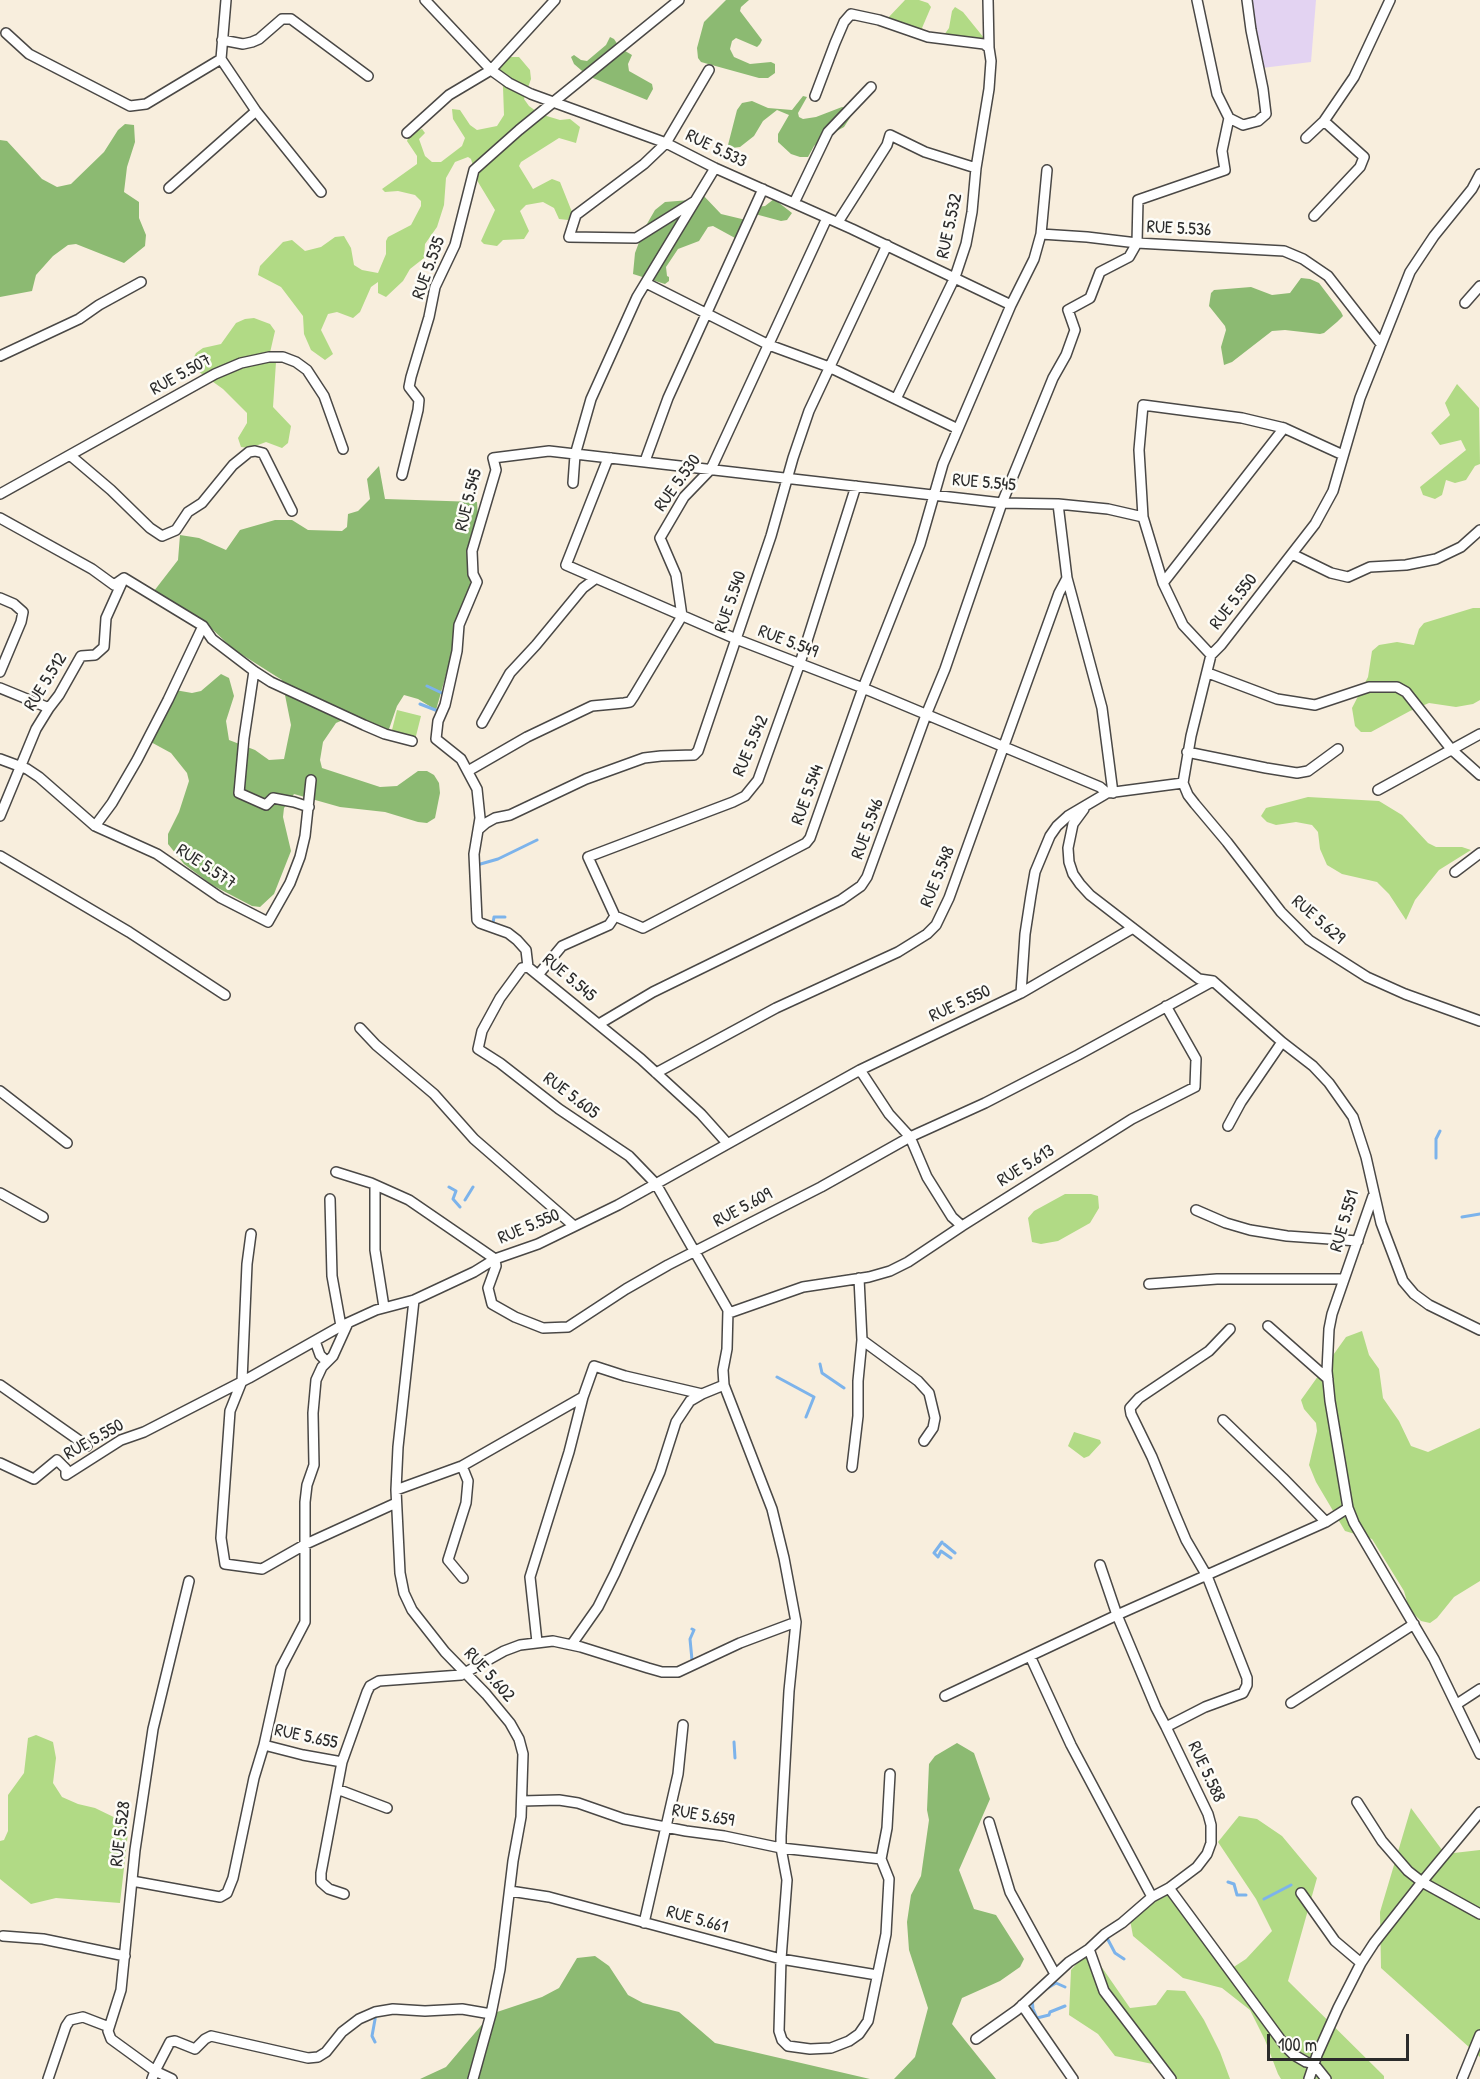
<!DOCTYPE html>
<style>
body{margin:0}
#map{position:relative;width:1480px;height:2079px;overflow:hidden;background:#f8eedd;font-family:"Patrick Hand",sans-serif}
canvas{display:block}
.scale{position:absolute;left:1267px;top:2034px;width:142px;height:27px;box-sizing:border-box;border:3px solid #2b2b2b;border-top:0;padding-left:8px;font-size:18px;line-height:21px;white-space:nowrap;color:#2b2b2b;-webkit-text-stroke:4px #fdfcf7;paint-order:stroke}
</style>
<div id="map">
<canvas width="1480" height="2079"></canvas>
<div class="scale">100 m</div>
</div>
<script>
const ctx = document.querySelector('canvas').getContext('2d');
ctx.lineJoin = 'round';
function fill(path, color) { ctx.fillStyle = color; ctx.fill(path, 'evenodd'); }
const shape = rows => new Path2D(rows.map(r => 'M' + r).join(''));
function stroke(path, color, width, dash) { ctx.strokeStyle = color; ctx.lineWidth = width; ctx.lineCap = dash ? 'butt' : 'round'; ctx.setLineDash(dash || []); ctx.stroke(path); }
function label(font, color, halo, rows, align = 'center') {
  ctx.font = font + ' "Patrick Hand",sans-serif'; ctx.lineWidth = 5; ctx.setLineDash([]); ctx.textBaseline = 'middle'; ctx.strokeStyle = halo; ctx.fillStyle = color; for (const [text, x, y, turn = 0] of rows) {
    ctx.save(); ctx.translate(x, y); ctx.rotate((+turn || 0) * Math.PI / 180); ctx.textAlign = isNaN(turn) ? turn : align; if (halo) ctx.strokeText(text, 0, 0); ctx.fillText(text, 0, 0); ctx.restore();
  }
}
fill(shape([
 [1251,0,1316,0,1311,62,1262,68]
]), '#e3d3f2');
fill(shape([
 [905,0,919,0,928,3,931,7,922,28,928,34,944,35,949,28,952,11,955,7,963,12,984,38,971,45,962,47,950,43,919,39,887,19],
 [506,57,519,57,530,70,531,79,524,99,529,106,540,114,560,120,570,119,580,127,576,143,559,138,521,162,519,166,533,189,552,179,560,182,572,212,568,220,559,219,554,208,543,202,526,205,520,211,529,231,524,239,503,240,497,246,484,244,481,241,495,210,478,182,471,159,468,157,455,162,446,178,444,205,437,227,425,244,424,258,410,269,403,281,386,297,378,293,378,282,371,287,360,312,353,318,337,312,328,314,321,330,333,354,325,360,311,350,304,334,303,316,281,287,258,275,260,266,283,242,292,240,305,251,321,247,335,237,344,236,351,248,354,265,362,270,378,273,386,254,386,241,388,237,411,225,421,206,421,201,415,195,398,191,385,192,382,189,417,164,417,156,407,141,410,133,422,129,425,133,419,139,425,156,432,162,441,162,462,146,465,138,453,119,452,109,460,110,470,125,477,130,497,126,504,115,503,87,498,70],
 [254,318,270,324,275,331,269,357,276,362,273,407,291,426,288,443,282,448,266,442,250,448,241,447,238,438,247,423,247,413,223,389,195,369,192,361,196,353,203,348,221,344,236,323,245,319],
 [1457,384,1479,408,1480,464,1475,466,1466,480,1455,483,1446,480,1442,495,1435,499,1423,495,1420,487,1466,450,1461,440,1440,445,1431,433,1450,415,1445,403],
 [1473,608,1480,608,1480,700,1473,704,1456,707,1429,703,1410,711,1371,732,1361,732,1355,726,1352,708,1368,677,1372,651,1379,645,1397,642,1414,645,1419,629,1424,623],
 [397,710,421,716,415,740,391,734],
 [1308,797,1379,801,1402,815,1428,843,1436,847,1462,847,1471,850,1439,870,1415,900,1406,920,1389,894,1377,882,1342,874,1327,865,1320,849,1318,832,1312,825,1296,822,1276,825,1267,822,1261,816,1266,808],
 [1065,1194,1091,1194,1098,1196,1099,1208,1090,1223,1058,1241,1041,1244,1032,1242,1028,1218,1034,1211],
 [1362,1331,1369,1355,1379,1369,1383,1398,1399,1421,1411,1446,1428,1452,1480,1428,1480,1581,1454,1597,1437,1618,1430,1623,1421,1621,1409,1609,1404,1591,1372,1539,1345,1531,1316,1482,1309,1465,1317,1431,1316,1423,1304,1409,1301,1400,1346,1337],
 [1074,1432,1100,1440,1101,1443,1089,1456,1084,1458,1068,1446],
 [36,1735,53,1742,56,1758,53,1783,62,1797,78,1804,95,1808,126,1823,128,1833,120,1903,56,1898,31,1904,0,1879,0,1841,4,1840,8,1831,8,1795,24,1773,28,1738],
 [1411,1808,1445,1854,1480,1850,1480,2057,1381,1968,1380,1912],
 [1239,1816,1257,1819,1282,1836,1317,1878,1288,1981,1384,2076,1384,2079,1281,2079,1278,2074,1265,2040,1250,2010,1222,1988,1183,1978,1133,1936,1130,1920,1163,1894,1181,1901,1226,1972,1246,1959,1272,1931,1256,1899,1218,1842],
 [1094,1956,1130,2008,1156,2005,1167,1990,1185,1991,1204,2020,1220,2052,1230,2079,1169,2079,1157,2065,1115,2056,1098,2034,1069,2015,1071,1970,1082,1958]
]), '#b1da85');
fill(shape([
 [726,0,749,0,741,7,740,11,762,40,760,44,757,47,736,38,732,41,730,49,734,57,750,64,771,62,775,64,775,73,768,78,759,78,701,62,698,58,697,48,704,22],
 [610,37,614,39,620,48,632,55,628,64,629,71,652,84,653,89,647,100,588,76,574,64,571,57,574,55,581,60,587,61,606,45],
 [803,96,807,97,798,113,799,117,803,119,816,117,842,107,851,109,853,113,844,127,822,139,814,146,808,157,800,157,791,154,778,142,778,134,789,115,777,110,763,121,754,136,740,147,732,148,728,145,737,110,742,103,752,101,768,108,792,110],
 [125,124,134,125,135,142,127,167,124,192,139,202,139,218,146,235,145,246,124,263,76,244,68,245,53,256,36,275,32,291,0,297,0,140,7,141,42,179,57,187,71,184,104,152,118,130],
 [702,194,721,214,746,220,757,207,765,206,774,199,792,213,787,220,781,221,755,214,746,230,735,238,713,226,708,227,699,241,678,249,666,267,667,276,669,277,669,281,665,284,633,274,635,253,644,229,655,210,665,202,690,200,693,196],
 [1301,278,1310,279,1319,283,1341,312,1343,316,1337,322,1324,333,1320,334,1285,330,1272,331,1232,362,1224,365,1221,347,1226,330,1225,326,1209,306,1211,293,1214,290,1251,287,1272,295,1290,293],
 [379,466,385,499,477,502,478,518,468,561,471,587,436,710,418,699,404,695,397,706,388,732,371,722,345,719,336,723,323,742,320,760,322,768,380,787,397,786,418,771,427,771,434,775,439,783,440,793,435,818,427,823,418,822,385,812,340,807,294,794,284,808,283,817,291,851,274,894,260,907,252,906,212,885,184,864,168,844,168,834,179,812,189,781,187,773,171,753,149,741,147,732,167,693,175,690,192,693,201,691,221,674,229,678,234,696,226,721,229,740,255,750,269,760,284,759,291,725,282,680,233,649,210,627,154,591,178,560,180,535,199,538,226,550,240,530,275,520,292,520,308,530,342,531,347,527,348,514,358,511,370,499,367,479],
 [957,1743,974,1753,990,1799,959,1870,974,1909,996,1915,1024,1959,1020,1967,1000,1981,962,1998,952,2024,996,2079,894,2079,915,2057,928,2008,909,1950,907,1922,911,1895,921,1876,929,1820,927,1810,929,1764,935,1756],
 [595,1956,609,1966,628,1995,643,2003,679,2012,715,2043,870,2079,420,2079,446,2067,491,2014,542,1997,559,1988,577,1958]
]), '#8cba72');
stroke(shape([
 [427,686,444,694],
 [420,704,438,711],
 [477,865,498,859,537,840],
 [493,923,494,917,505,917],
 [1436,1158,1436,1139,1440,1131],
 [449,1187,456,1191,453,1199,460,1207],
 [465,1200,473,1187],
 [1462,1217,1480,1214],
 [820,1364,822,1373,844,1388],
 [777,1377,814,1397,806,1417],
 [942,1542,934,1553,938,1557,941,1551,951,1558],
 [944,1544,955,1553],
 [692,1660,690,1639,694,1630,692,1629],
 [734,1742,735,1758],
 [1228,1882,1234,1884,1237,1895,1246,1895],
 [1264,1899,1291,1885],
 [1106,1936,1115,1953,1124,1959],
 [1046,1989,1056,1983,1065,1987],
 [1032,1999,1033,2009,1037,2018,1049,2015,1050,2012,1065,2006],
 [375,2042,372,2036,376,2014]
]), '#7cb3eb', 3);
const minor = shape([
 [226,0,221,59,256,111,321,192],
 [425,0,491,70,509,83,531,94,666,143,715,168,852,229,1011,305],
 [1197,0,1217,94,1229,118,1243,125,1258,121,1266,114,1263,89,1251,30,1247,0],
 [6,33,29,54,130,106,146,104,221,59],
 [222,40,243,44,252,42,259,39,282,19,291,19,368,76],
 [815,96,835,43,844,22,851,14,879,20,928,37,984,44,989,48],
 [407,133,449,95,491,70,555,0],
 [1306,138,1324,121,1354,77,1390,0],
 [169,188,256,111],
 [695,201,636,238,569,237,576,215,644,164,666,143,709,70],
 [794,203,828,132,871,87],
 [1314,216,1360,167,1364,157,1324,121],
 [838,222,887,145,890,135,925,152,976,168],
 [1041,234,1047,170],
 [650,285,769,345,829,367,958,429],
 [1465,303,1480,286],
 [0,356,79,319,99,305,141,282],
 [896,399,955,277,966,244,972,212,976,168,989,89,991,61,989,48,988,0],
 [71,456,111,490,150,528,162,536,176,530,188,512,202,503,233,465,249,452,255,451,263,453,292,511],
 [611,458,607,461,566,565,736,639,863,688,1100,787,1107,793],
 [645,461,668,398,763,189],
 [402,475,418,410,419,400,409,387,411,377,429,317,435,287,455,245,474,170,519,130,679,0],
 [573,483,575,455,591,399,637,297,715,168],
 [0,494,215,374,241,363,269,357,283,357,296,362,307,370,324,396,343,449],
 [1058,504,1067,578,1102,708,1113,793],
 [1143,517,1139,450,1143,405,1242,418,1284,428],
 [0,518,92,569,114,585,124,578,106,618,104,647,95,655,81,656,59,695,49,708,36,729,0,816],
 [1292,554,1331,573,1348,577,1370,567,1406,565,1436,559,1461,547,1480,530],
 [124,578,203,626,212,639,254,671,271,682,364,725,385,734,412,741],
 [1163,583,1284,428,1343,455],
 [0,598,14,604,23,612,21,622,0,672],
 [254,671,244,738,239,793,266,805,273,798,294,802,309,807],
 [1208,673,1277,699,1315,705,1369,687,1397,687,1406,692,1451,749,1480,775],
 [0,688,49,708],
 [482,723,510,673,536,645,583,588,595,579],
 [1187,752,1266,768,1297,773,1308,771,1338,749],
 [0,759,27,769,39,777,95,826,157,854,221,898,268,922,290,883,300,857,305,836,311,780],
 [468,771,527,737,592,706,624,703,630,702,634,696,682,616,676,575,660,538,684,497,711,469,827,218],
 [1183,783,1188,795,1195,804,1227,842,1281,912,1309,940,1367,977,1405,994,1480,1021],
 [1378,790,1480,734],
 [1084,809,1073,824,1068,848,1069,862,1073,874,1080,884,1090,895,1199,979,1213,981,1282,1042,1313,1066,1329,1083,1353,1117,1366,1157,1381,1223,1403,1281,1414,1294,1429,1305,1480,1330],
 [95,826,112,803,137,760,168,700,203,626],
 [479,829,486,823,495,818,510,815,586,779,644,758,661,756,694,755,698,751,771,536,793,458,809,411,887,245],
 [0,856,129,932,225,995],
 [1455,872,1480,853],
 [615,916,588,857,733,802,745,796,758,780,800,663,856,486],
 [538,975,562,946,609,925,615,916,643,928,806,843,810,838,863,688,920,544,943,464,1011,305,1034,259,1041,234,1087,237,1137,243,1138,200,1225,170,1222,151,1229,118],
 [1021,993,1133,928],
 [599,1024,653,992,841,900,861,886,867,877,926,715,945,669,1002,503,1053,378,1066,355,1075,330,1068,310,1090,298,1100,272,1129,257,1137,243,1284,251,1303,259,1328,276,1381,344],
 [360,1028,376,1045,434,1094,474,1139,574,1226],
 [860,1070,889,1114,910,1137,927,1177,952,1217,962,1226,1132,1119,1195,1087,1196,1059,1166,1006],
 [656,1073,776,1008,898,952,927,934,936,925,949,898,1059,593,1067,578],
 [0,1091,67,1143],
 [1228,1126,1241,1102,1282,1042],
 [727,1143,701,1114,641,1059,528,967,526,950,517,940,508,933,480,923,477,920,474,854,480,818,477,789,461,759,436,739,438,721,445,705,457,651,459,625,477,582,473,574,472,551,496,470,493,458,549,451,1002,503,1058,504,1108,509,1143,517,1163,583,1183,625,1211,655],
 [336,1172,371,1183,409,1200,495,1259,496,1266,488,1288,492,1304,515,1317,543,1328,568,1327,626,1289,668,1265,821,1187,910,1137,985,1103,1078,1055,1213,981],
 [375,1186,375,1250,384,1307],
 [0,1193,43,1217],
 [1373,1196,1332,1314,1329,1329,1327,1371,1330,1401,1348,1508,1354,1523,1434,1659,1480,1754],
 [330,1199,332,1276,341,1326],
 [1196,1210,1226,1223,1250,1230,1287,1236,1358,1241],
 [251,1234,247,1264,242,1381,230,1411,221,1538,225,1564,262,1569,306,1544,396,1503],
 [1149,1284,1217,1279,1343,1279],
 [414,1300,398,1447,396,1490,400,1573,404,1593,412,1610,445,1652,486,1694,510,1723,519,1739,523,1754,521,1817,513,1861,500,1969,491,2014,473,2079],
 [729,1313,803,1287,869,1277,890,1271,908,1262,962,1226],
 [1268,1326,1328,1379],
 [862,1340,918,1381,929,1393,935,1418,933,1428,924,1441],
 [315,1341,320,1355,326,1361],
 [0,1385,87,1446],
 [724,1385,772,1509,784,1558,796,1622,789,1691,781,1836,781,1848,787,1880,781,1959,779,2031,782,2040,788,2046,810,2049,831,2048,849,2041,859,2034,868,2021,886,1934,889,1879,881,1859,887,1828,890,1774],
 [1223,1420,1283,1478,1326,1522],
 [0,1463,34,1479,57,1460,66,1469,66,1475,121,1440,144,1432,249,1378,341,1326,376,1310,414,1300,474,1272,495,1259,538,1244,618,1205,860,1070,1021,993,1025,934,1031,895,1035,872,1050,836,1057,826,1068,816,1107,793,1183,783,1191,736,1211,655,1221,645,1315,524,1333,491,1360,398,1410,272,1434,236,1472,189,1480,174],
 [462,1466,468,1481,466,1503,448,1560,463,1578],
 [852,1467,858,1416,858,1381,862,1340,859,1278],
 [396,1490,462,1466,583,1397,594,1366,625,1376,702,1394,724,1385,723,1370,727,1349,728,1310,656,1184,629,1156,559,1109,500,1063,478,1049,482,1031,500,998,522,968,528,967],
 [1100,1565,1117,1615,1156,1708,1166,1727],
 [537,1642,530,1577,569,1452,583,1397],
 [572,1644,598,1607,615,1573,660,1472,676,1422,690,1401,702,1394],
 [1030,1656,1071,1745,1152,1897],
 [945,1696,1117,1615,1326,1522,1348,1508],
 [1291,1703,1414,1624],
 [1457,1704,1480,1689],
 [264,1745,281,1668,305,1622,305,1502,307,1485,314,1465,313,1413,316,1380,322,1367,333,1356,348,1323],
 [342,1762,321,1873,321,1882,329,1889,344,1894],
 [337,1789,387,1808],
 [522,1801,559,1800,578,1803,624,1819,686,1831,724,1836,781,1848,881,1859],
 [1357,1802,1382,1841,1408,1871,1422,1882,1480,1914],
 [989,1822,1010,1892,1055,1974],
 [132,1881,220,1897,227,1893,233,1878,254,1778,264,1745,303,1755,342,1762,367,1692,370,1686,379,1681,461,1675,504,1651,520,1645,553,1641,581,1647,648,1668,662,1672,678,1672,740,1643,796,1622],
 [1169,1888,1286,2047,1294,2055,1306,2062,1314,2064,1326,2079],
 [510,1891,549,1897,781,1959,877,1975],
 [1301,1893,1335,1941,1361,1963],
 [644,1923,678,1774,683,1725],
 [3,1936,43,1939,125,1956],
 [1089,1949,1104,1991,1171,2079],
 [1022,2005,1073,2079],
 [976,2039,1017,2010,1069,1962,1089,1949,1105,1934,1122,1923,1152,1897,1169,1888,1197,1867,1207,1854,1211,1843,1211,1825,1208,1814,1166,1727,1205,1707,1243,1693,1247,1685,1247,1678,1207,1576,1186,1540,1175,1514,1152,1457,1131,1414,1130,1408,1139,1398,1209,1351,1230,1329],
 [48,2079,66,2026,70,2020,83,2017,109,2027],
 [152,2079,155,2071,111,2039,108,2031,121,1990,135,1850,153,1729,189,1581],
 [172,2079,155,2071,170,2042,175,2041,195,2049,205,2039,211,2036,308,2058,318,2057,326,2052,342,2032,359,2019,375,2012,393,2009,425,2011,462,2009,491,2014],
 [1309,2079,1317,2055,1338,2008,1361,1963,1374,1943,1422,1882,1480,1812],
 [1462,2079,1480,2035]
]);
stroke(minor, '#4a4846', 12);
stroke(minor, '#fff', 9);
label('18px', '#2b2b2b', '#fdfcf7', [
 ["RUE 5.533",716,149,26],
 ["RUE 5.532",950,226,-78],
 ["RUE 5.536",1179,229,3],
 ["RUE 5.535",429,268,-70],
 ["RUE 5.507",181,375,-29],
 ["RUE 5.530",678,483,-54],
 ["RUE 5.545",984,483,5],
 ["RUE 5.545",469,500,-76],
 ["RUE 5.540",731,602,-71],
 ["RUE 5.550",1234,602,-52],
 ["RUE 5.549",788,642,21],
 ["RUE 5.512",46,682,-58],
 ["RUE 5.542",751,746,-67],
 ["RUE 5.544",808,795,-70],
 ["RUE 5.546",868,829,-70],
 ["RUE 5.577",206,867,33],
 ["RUE 5.548",938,877,-68],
 ["RUE 5.629",1318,920,41],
 ["RUE 5.545",569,978,40],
 ["RUE 5.550",960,1004,-25],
 ["RUE 5.605",571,1096,37],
 ["RUE 5.613",1026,1166,-32],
 ["RUE 5.609",743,1208,-28],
 ["RUE 5.551",1345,1221,-74],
 ["RUE 5.550",529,1227,-23],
 ["RUE 5.550",94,1440,-29],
 ["RUE 5.602",489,1675,48],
 ["RUE 5.655",306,1737,12],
 ["RUE 5.588",1206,1772,65],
 ["RUE 5.659",703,1816,10],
 ["RUE 5.528",121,1834,-83],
 ["RUE 5.661",697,1920,15]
]);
</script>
